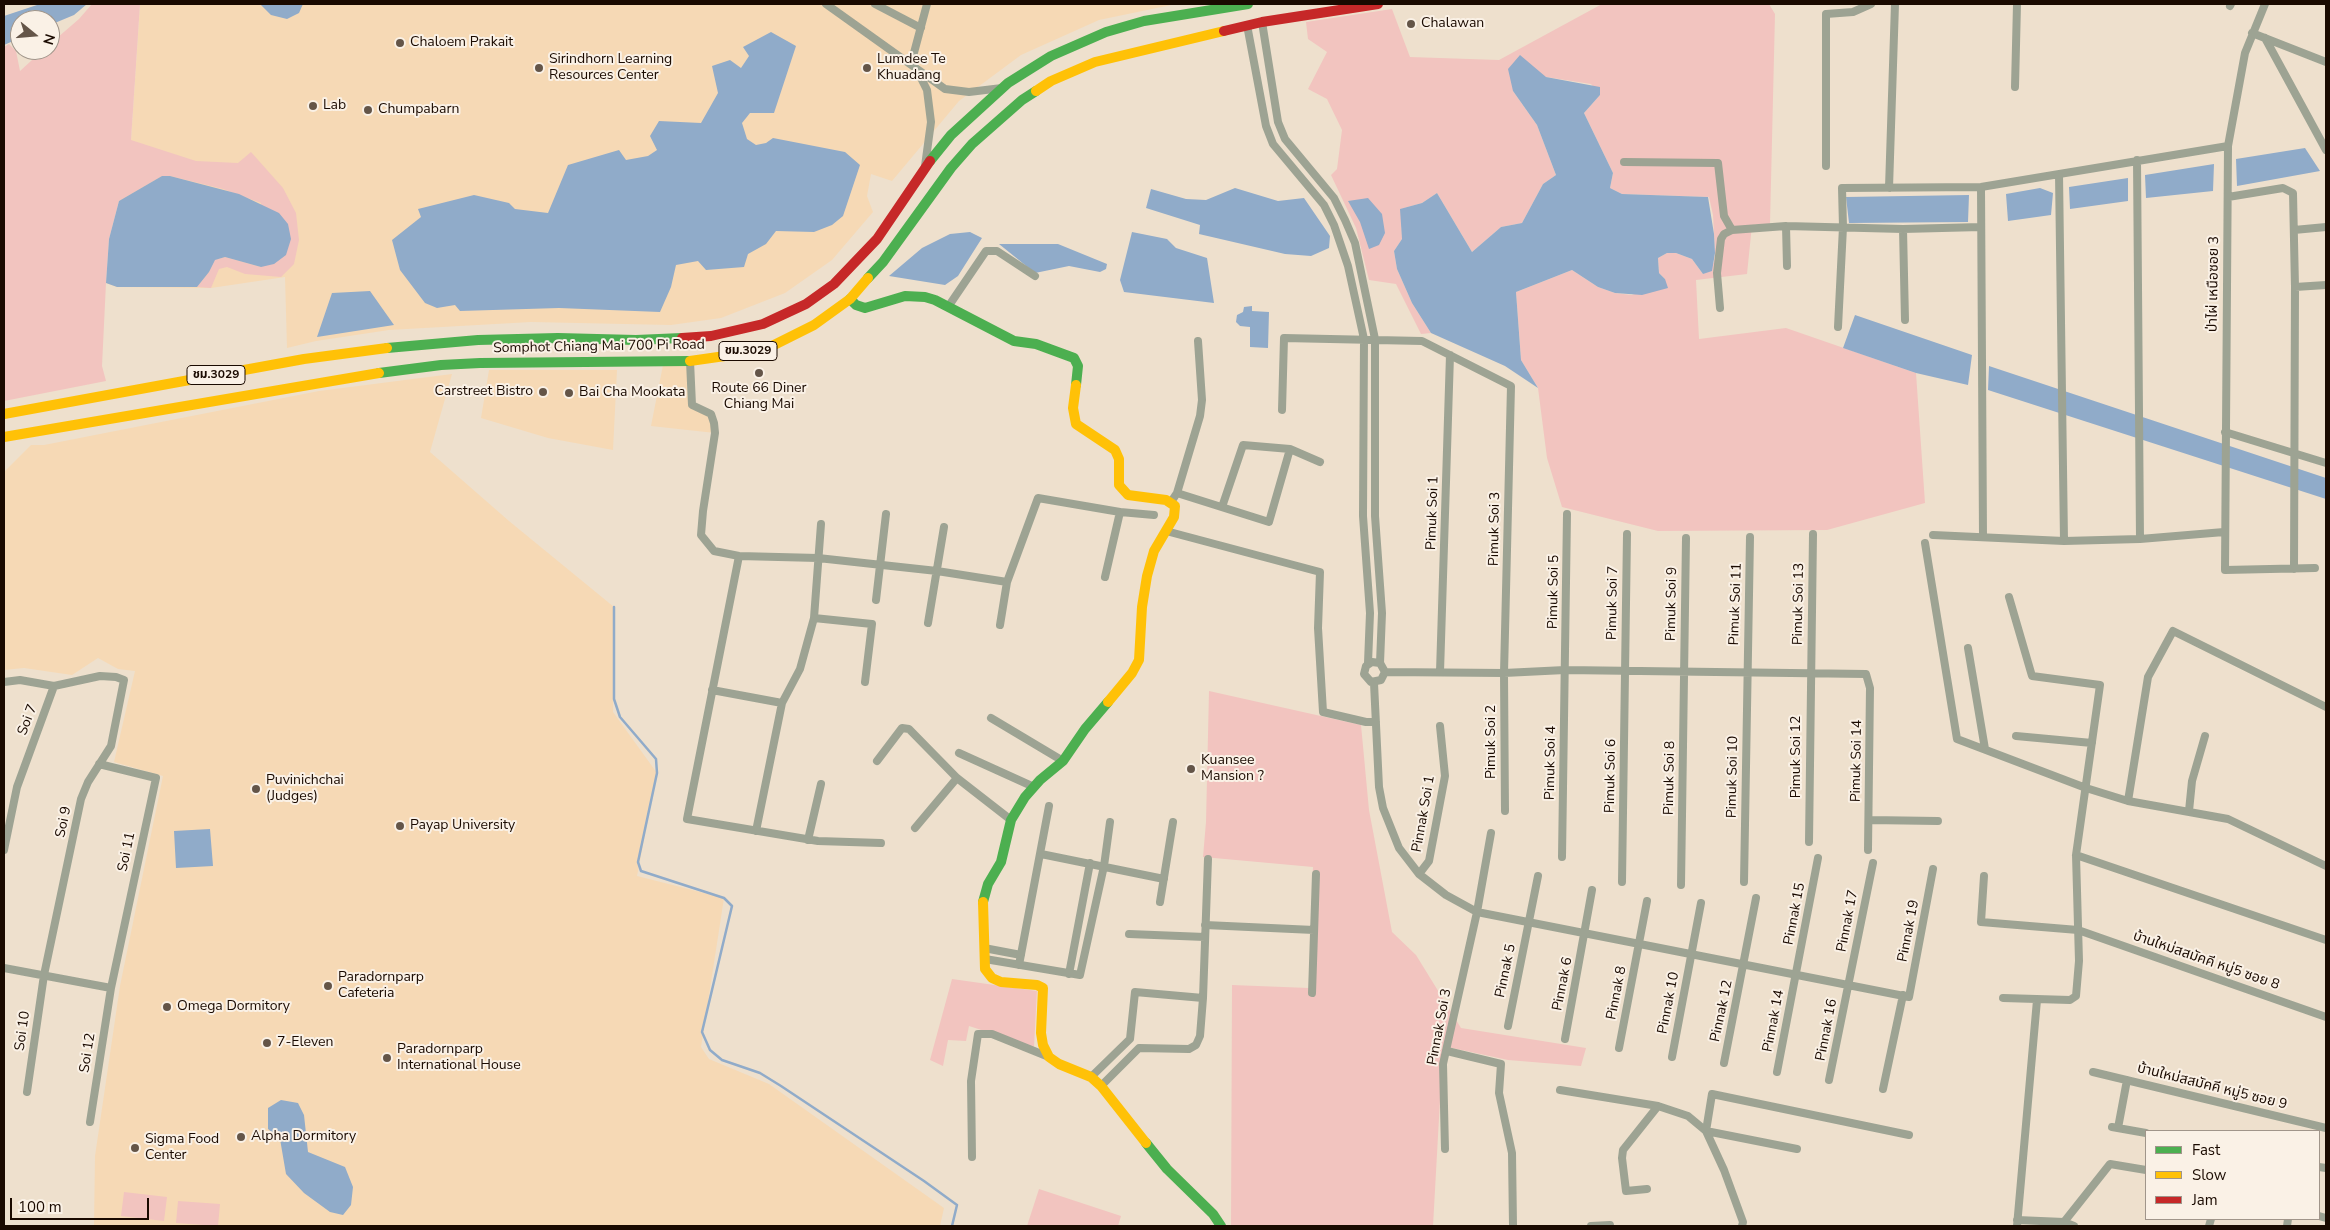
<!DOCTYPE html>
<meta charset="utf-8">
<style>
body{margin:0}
#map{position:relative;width:2330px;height:1230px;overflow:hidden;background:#eee0cd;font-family:"Nunito Sans",sans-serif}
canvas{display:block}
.frame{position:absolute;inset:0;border:5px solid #1a0a00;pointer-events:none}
.legend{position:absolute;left:2145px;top:1130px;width:175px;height:90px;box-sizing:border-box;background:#faf1e6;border:1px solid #a0958a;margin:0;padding:6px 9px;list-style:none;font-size:15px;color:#1a0a00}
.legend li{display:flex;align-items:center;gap:10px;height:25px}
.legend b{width:25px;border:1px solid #a0958a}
.north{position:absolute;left:10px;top:10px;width:50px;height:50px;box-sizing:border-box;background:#faf1e6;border:1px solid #a0958a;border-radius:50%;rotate:107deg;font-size:14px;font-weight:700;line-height:20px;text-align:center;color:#1a0a00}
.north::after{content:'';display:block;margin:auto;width:18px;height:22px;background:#645548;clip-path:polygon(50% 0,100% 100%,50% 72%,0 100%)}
.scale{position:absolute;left:10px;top:1198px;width:139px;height:22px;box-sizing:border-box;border:2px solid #1a0a00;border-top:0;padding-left:6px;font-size:15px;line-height:18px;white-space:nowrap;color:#1a0a00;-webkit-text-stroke:4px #faf1e6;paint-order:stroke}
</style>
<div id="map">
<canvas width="2330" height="1230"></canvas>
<div class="frame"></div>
<ul class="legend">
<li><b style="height:6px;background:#4caf50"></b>Fast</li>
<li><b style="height:6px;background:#ffc107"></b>Slow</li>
<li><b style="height:6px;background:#c62828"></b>Jam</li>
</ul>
<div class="north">N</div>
<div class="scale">100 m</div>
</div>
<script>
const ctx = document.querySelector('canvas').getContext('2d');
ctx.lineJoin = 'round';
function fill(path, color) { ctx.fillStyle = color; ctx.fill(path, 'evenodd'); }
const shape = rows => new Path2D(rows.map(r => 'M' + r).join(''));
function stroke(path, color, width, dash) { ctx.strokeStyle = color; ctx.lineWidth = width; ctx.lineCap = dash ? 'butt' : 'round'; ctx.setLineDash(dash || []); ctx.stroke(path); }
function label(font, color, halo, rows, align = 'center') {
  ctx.font = font + ' "Nunito Sans","Noto Sans Thai",sans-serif'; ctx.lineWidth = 4; ctx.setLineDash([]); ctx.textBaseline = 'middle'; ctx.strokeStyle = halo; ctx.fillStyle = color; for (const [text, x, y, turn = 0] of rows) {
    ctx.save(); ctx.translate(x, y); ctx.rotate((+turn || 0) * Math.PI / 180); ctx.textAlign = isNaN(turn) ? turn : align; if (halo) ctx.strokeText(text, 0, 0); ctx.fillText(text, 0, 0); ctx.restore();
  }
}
fill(shape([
 [140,4,1176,4,1099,20,1021,55,959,101,892,181,871,174,867,196,873,212,832,260,785,293,721,318,671,325,531,322,389,330,316,341,287,348,285,277,211,288,117,287,106,283,131,140],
 [690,361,692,405,711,414,715,433,651,426,663,365],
 [489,370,617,370,613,450,548,438,481,418],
 [452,374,430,452,509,521,614,607,613,712,657,773,637,876,724,898,701,1047,709,1059,769,1084,944,1208,940,1226,94,1226,95,1156,120,986,163,776,114,762,135,671,118,669,98,658,72,675,24,668,4,670,4,472,31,445,44,445,319,391]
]), '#f6d9b5');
fill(shape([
 [92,4,140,4,131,140,196,161,238,163,251,152,283,188,296,213,299,240,294,264,281,277,245,274,227,267,219,269,211,288,197,287,209,272,214,260,225,257,261,267,261,203,223,189,170,176,162,176,119,201,109,239,106,283,102,366,106,381,4,401,4,47,9,44,16,51,20,71,43,50,50,50,50,44,79,19],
 [1602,4,1769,4,1775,14,1770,224,1752,225,1747,274,1696,280,1699,339,1786,328,1916,373,1925,503,1827,530,1658,531,1562,507,1547,458,1538,388,1521,360,1516,292,1572,270,1598,287,1615,293,1632,295,1665,279,1659,273,1658,258,1667,253,1676,253,1692,259,1703,274,1714,262,1715,253,1713,215,1709,197,1622,194,1610,188,1613,173,1584,113,1600,95,1591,84,1546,77,1513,91,1537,125,1556,175,1543,184,1522,223,1501,227,1472,252,1437,193,1422,203,1401,209,1402,239,1394,251,1397,269,1412,303,1431,333,1421,334,1396,284,1369,280,1356,228,1331,175,1337,169,1342,130,1327,99,1308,89,1327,52,1308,39,1306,22,1392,9,1410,57,1499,60],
 [1209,691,1361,725,1369,810,1392,932,1416,955,1461,1028,1586,1048,1581,1066,1508,1060,1443,1046,1433,1226,1231,1226,1232,985,1309,988,1313,867,1203,857,1206,822],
 [952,979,1037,991,1034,1047,969,1026,966,1041,948,1040,943,1066,930,1060],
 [1039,1189,1121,1216,1118,1226,1027,1226],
 [124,1192,167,1197,164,1221,121,1216],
 [178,1201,220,1204,218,1226,176,1223]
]), '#f2c4bf');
fill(shape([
 [40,4,87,4,74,15,50,25,50,20,20,20,20,38,4,45,4,16],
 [260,4,303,4,299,13,287,19,271,15],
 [771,32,796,46,774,113,750,113,742,123,747,139,756,145,766,143,773,138,845,152,860,165,843,216,832,225,814,232,776,231,766,244,748,254,744,267,706,270,698,261,676,265,671,287,660,312,559,308,460,311,455,305,437,308,425,303,400,270,392,240,421,217,418,209,474,195,509,203,515,209,548,213,568,165,619,150,626,160,648,156,657,150,650,136,659,121,701,123,718,93,712,66,730,60,741,68,749,56,743,47],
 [1520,55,1546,77,1600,87,1600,95,1584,113,1613,173,1610,188,1622,194,1708,197,1714,234,1715,253,1712,271,1703,274,1692,259,1676,253,1667,253,1658,258,1659,273,1665,279,1668,288,1642,295,1615,293,1598,287,1572,270,1516,292,1521,360,1538,388,1505,366,1431,333,1412,303,1397,269,1394,251,1402,239,1400,209,1422,203,1437,193,1472,252,1501,227,1522,223,1543,184,1556,175,1537,125,1513,91,1508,69],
 [2305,148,2320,171,2237,186,2236,159],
 [2214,164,2213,191,2146,198,2145,175],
 [162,176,170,176,239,194,279,213,288,224,291,239,286,255,274,264,261,267,225,257,215,260,209,272,197,287,117,287,106,283,109,239,119,201],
 [2128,178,2128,201,2070,209,2069,187],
 [1235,188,1278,201,1304,198,1330,236,1329,248,1311,256,1285,254,1199,234,1200,225,1146,208,1151,189,1186,199,1206,200],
 [2040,188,2053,193,2051,215,2008,221,2006,194],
 [1969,195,1968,222,1849,223,1846,197],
 [1368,198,1382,214,1385,233,1379,245,1369,249,1360,222,1348,201],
 [970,232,982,238,958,276,945,285,889,276,922,248,950,234],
 [1132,232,1167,239,1176,248,1207,258,1214,303,1124,292,1120,280],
 [999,244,1058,244,1107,264,1106,269,1100,272,1069,266,1035,273],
 [370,291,394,325,317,337,332,293],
 [1252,306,1252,311,1269,312,1268,348,1250,347,1250,327,1240,326,1236,322,1237,315,1243,312,1244,307],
 [1855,315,1972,355,1968,385,1916,373,1843,348],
 [1989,366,2326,478,2326,499,1988,390],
 [210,829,213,866,176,868,174,831],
 [281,1100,298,1103,304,1115,308,1152,345,1167,353,1187,351,1205,343,1215,330,1212,304,1193,286,1174,280,1139,268,1129,268,1108]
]), '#90abc9');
stroke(shape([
 [614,607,614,699,620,717,656,759,657,773,638,862,641,871,724,898,732,906,702,1032,710,1050,722,1060,760,1073,781,1086,924,1181,957,1205,952,1226]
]), '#90abc9', 2.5);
stroke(shape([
 [826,4,945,89,969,92,1002,88],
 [875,4,921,28],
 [2265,4,2245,53,2228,146,2225,570,2315,568],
 [2230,6,2231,4],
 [1262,22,1278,122,1285,139,1334,198,1345,220,1355,243,1375,339,1375,516,1382,613,1380,663,1385,672,1381,680,1371,682,1364,674,1366,666,1372,662,1380,663],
 [1247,25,1266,126,1273,144,1324,205,1334,225,1348,266,1364,339,1363,516,1370,613,1368,663],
 [2252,33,2326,62],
 [2265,38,2326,150],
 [911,64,927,4],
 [917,70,927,90,931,122,925,166],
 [2015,87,2017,4],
 [2137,160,2140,539],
 [1624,162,1718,163,1724,216,1732,230],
 [1826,166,1826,14,1853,12,1871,4],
 [2059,174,2064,541],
 [1981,187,1983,537],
 [1889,188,1895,4],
 [2228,197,2283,188,2293,193,2295,287,2294,569],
 [1786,226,1903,229,1981,227],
 [1903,229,1905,320],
 [2294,230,2326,227],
 [2295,287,2326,285],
 [948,307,986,251,997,251,1035,276],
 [1720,308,1717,273,1721,239,1724,234,1732,230,1786,226,1787,266],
 [1838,327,1843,227,1842,188,1981,187,2228,146],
 [690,361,692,405,711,414,714,423,715,433,703,511,701,535,714,551,739,556,818,558,937,571,1007,582],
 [1282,410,1284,338,1422,341,1511,386,1504,673,1505,811],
 [2225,432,2326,463],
 [1177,493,1269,522,1290,449],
 [1171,502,1177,493,1200,416,1202,400,1198,341],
 [1222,507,1243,445,1290,449,1320,462],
 [1166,531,1320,572,1318,628,1323,712,1366,722,1376,722],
 [1933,535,2064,541,2140,539,2224,532],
 [1925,543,1957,739,2086,788,2128,801,2228,819,2326,866],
 [739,556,687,819,818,841,881,843],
 [1105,577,1120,512],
 [876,600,886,514],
 [814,618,872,624,865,682],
 [928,623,944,527],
 [1000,625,1007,582,1038,498,1120,512,1154,515],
 [1968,648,1985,749],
 [1385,672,1504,673,1565,670,1866,674,1870,688,1868,850],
 [1440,672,1450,355],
 [4,682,20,680,54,686,100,676,116,677,124,680,111,746,88,782,81,799,44,975,27,1092],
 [1374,683,1379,787,1383,808,1399,848,1419,874,1446,895,1477,912,1909,997,1933,869],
 [712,690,782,703],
 [991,718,1063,761],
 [2016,736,2092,743],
 [959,753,1034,787],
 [877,761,902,728,909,729,957,778,1011,820],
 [2128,801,2148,677,2173,631,2326,707],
 [2189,811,2192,781,2205,736],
 [1869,820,1938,821],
 [915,828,957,778],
 [756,831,782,703,800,669,814,618,821,524],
 [808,840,821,784],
 [1809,842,1813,534],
 [4,850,17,787,54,686],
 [1041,854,1164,879],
 [2076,855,2326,940],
 [1562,857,1567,514],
 [1419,874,1429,861,1445,776,1440,726],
 [1984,876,1981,922,2078,930,2326,1017],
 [1622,882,1627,534],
 [1744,882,1750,537],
 [1681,885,1686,538],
 [1160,902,1173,822],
 [1205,925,1314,930],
 [1129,934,1205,937],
 [984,948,1021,955],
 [985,959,1080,975,1104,866,1110,822],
 [1019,965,1049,806],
 [4,968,111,988],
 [1069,974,1090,863],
 [1312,993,1316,874],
 [2003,998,2070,1000,2076,996,2079,961,2076,855,2100,685,2032,676,2009,597],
 [1508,1026,1538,876],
 [1565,1039,1592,890],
 [1619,1048,1647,901],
 [1447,1051,1501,1064,1499,1093,1512,1153,1513,1226],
 [1672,1057,1701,903],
 [1724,1063,1756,898],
 [1777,1072,1818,858],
 [2093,1072,2326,1128],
 [1091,1077,1130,1039,1135,992,1203,998],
 [1829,1080,1873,863],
 [1101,1086,1139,1048,1189,1049,1196,1045,1200,1036,1203,998,1208,859],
 [1883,1089,1903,995],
 [1560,1090,1658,1106],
 [90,1122,111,988,156,778,99,764],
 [2112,1127,2146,1133],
 [2118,1128,2127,1080],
 [1445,1149,1443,1064,1477,912,1491,833],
 [1797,1149,1706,1131,1712,1094,1909,1135],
 [972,1157,971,1081,978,1034,992,1034,1049,1057],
 [2319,1167,2326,1168],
 [1647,1189,1626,1191,1622,1158,1623,1150,1658,1106,1688,1116,1706,1131,1724,1170,1743,1222,1742,1226],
 [2319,1216,2326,1218],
 [2017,1220,2064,1222,2074,1226],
 [2064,1222,2110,1164,2146,1170],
 [1591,1226,1610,1225],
 [2017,1226,2037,1000],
 [2209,1226,2211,1219],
 [2287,1226,2288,1219]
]), '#9da393', 8);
stroke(shape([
 [930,161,951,135,1008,83,1051,56,1106,32,1144,21,1248,4],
 [868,278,883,262,951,168,972,144,1022,100,1036,91],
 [850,299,856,305,865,308,905,296,925,297,935,300,1014,341,1036,344,1074,358,1078,366,1076,385],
 [387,348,478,340,558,338,636,340,682,338],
 [379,373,441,365,480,363,690,361],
 [983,902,988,884,1001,862,1011,820,1025,797,1040,780,1063,761,1085,729,1108,702],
 [1146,1143,1167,1169,1213,1214,1221,1226]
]), '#4caf50', 10);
stroke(shape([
 [1036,91,1051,81,1095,62,1224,31],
 [690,361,732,355,772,346,814,325,850,299,868,278],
 [1076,385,1073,408,1076,424,1115,450,1119,459,1119,485,1128,495,1166,500,1175,506,1174,517,1154,551,1147,576,1142,607,1139,660,1132,673,1108,702],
 [4,414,304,359,387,348],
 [4,437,379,373],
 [983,902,985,969,992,978,1001,982,1037,985,1043,988,1041,1033,1043,1045,1049,1057,1059,1064,1091,1077,1101,1086,1146,1143]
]), '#ffc107', 10);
stroke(shape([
 [1224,31,1262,22,1378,4],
 [682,338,711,336,763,324,806,304,834,284,877,239,930,161]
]), '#c62828', 10);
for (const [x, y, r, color] of [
 [1411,24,5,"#645548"],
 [400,43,5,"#645548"],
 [539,68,5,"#645548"],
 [867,68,5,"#645548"],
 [313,106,5,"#645548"],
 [368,110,5,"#645548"],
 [759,373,5,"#645548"],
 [543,392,5,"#645548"],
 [569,393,5,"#645548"],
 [1191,769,5,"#645548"],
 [256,789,5,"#645548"],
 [400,826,5,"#645548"],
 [328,986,5,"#645548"],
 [167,1007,5,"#645548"],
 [267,1043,5,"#645548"],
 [387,1058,5,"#645548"],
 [241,1137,5,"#645548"],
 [135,1148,5,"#645548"]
]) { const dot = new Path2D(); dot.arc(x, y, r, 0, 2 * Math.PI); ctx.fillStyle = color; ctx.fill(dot); stroke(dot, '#faf1e6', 2); }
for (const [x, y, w] of [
 [748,351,58],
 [216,375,58]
]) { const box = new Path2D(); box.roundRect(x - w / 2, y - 9.5, w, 19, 4); ctx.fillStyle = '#faf1e6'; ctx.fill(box); stroke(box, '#1a0a00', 1); }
label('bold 12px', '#1a0a00', null, [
 ["ชม.3029",748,351],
 ["ชม.3029",216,375]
]);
label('14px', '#1a0a00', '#faf1e6', [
 ["Chalawan",1421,24],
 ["Chaloem Prakait",410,43],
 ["Sirindhorn Learning",549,60],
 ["Resources Center",549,76],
 ["Lumdee Te",877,60],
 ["Khuadang",877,76],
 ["Lab",323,106],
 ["Chumpabarn",378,110],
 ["Route 66 Diner",759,389,"center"],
 ["Chiang Mai",759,405,"center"],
 ["Carstreet Bistro",533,392,"right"],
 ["Bai Cha Mookata",579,393],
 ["Kuansee",1201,761],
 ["Mansion ?",1201,777],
 ["Puvinichchai",266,781],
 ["(Judges)",266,797],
 ["Payap University",410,826],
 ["Paradornparp",338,978],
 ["Cafeteria",338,994],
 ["Omega Dormitory",177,1007],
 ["7-Eleven",277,1043],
 ["Paradornparp",397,1050],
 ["International House",397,1066],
 ["Alpha Dormitory",251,1137],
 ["Sigma Food",145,1140],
 ["Center",145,1156]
], 'left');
label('14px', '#1a0a00', '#faf1e6', [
 ["ป่าไผ่ เหนือซอย 3",2214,284,-89],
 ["Somphot Chiang Mai 700 Pi Road",599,347,-1],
 ["Pimuk Soi 1",1433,513,-88],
 ["Pimuk Soi 3",1495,529,-89],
 ["Pimuk Soi 5",1554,592,-89],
 ["Pimuk Soi 7",1613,603,-89],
 ["Pimuk Soi 9",1672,604,-89],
 ["Pimuk Soi 11",1736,604,-88],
 ["Pimuk Soi 13",1799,604,-89],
 ["Soi 7",28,720,-69],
 ["Pimuk Soi 2",1492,742,-90],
 ["Pimuk Soi 12",1797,757,-90],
 ["Pimuk Soi 14",1857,761,-89],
 ["Pimuk Soi 4",1551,763,-89],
 ["Pimuk Soi 6",1611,776,-89],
 ["Pimuk Soi 10",1733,777,-89],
 ["Pimuk Soi 8",1670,778,-89],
 ["Pinnak Soi 1",1424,814,-80],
 ["Soi 9",64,822,-78],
 ["Soi 11",127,852,-78],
 ["Pinnak 15",1795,914,-79],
 ["Pinnak 17",1848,921,-79],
 ["Pinnak 19",1909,931,-79],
 ["บ้านใหม่สสมัคคี หมู่5 ซอย 8",2206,961,19],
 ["Pinnak 5",1506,971,-78],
 ["Pinnak 6",1563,984,-79],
 ["Pinnak 8",1617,993,-79],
 ["Pinnak 10",1669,1003,-79],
 ["Pinnak 12",1722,1011,-78],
 ["Pinnak 14",1774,1021,-79],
 ["Pinnak Soi 3",1440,1027,-79],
 ["Pinnak 16",1827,1030,-79],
 ["Soi 10",23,1031,-82],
 ["Soi 12",88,1053,-81],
 ["บ้านใหม่สสมัคคี หมู่5 ซอย 9",2212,1087,14]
]);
</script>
